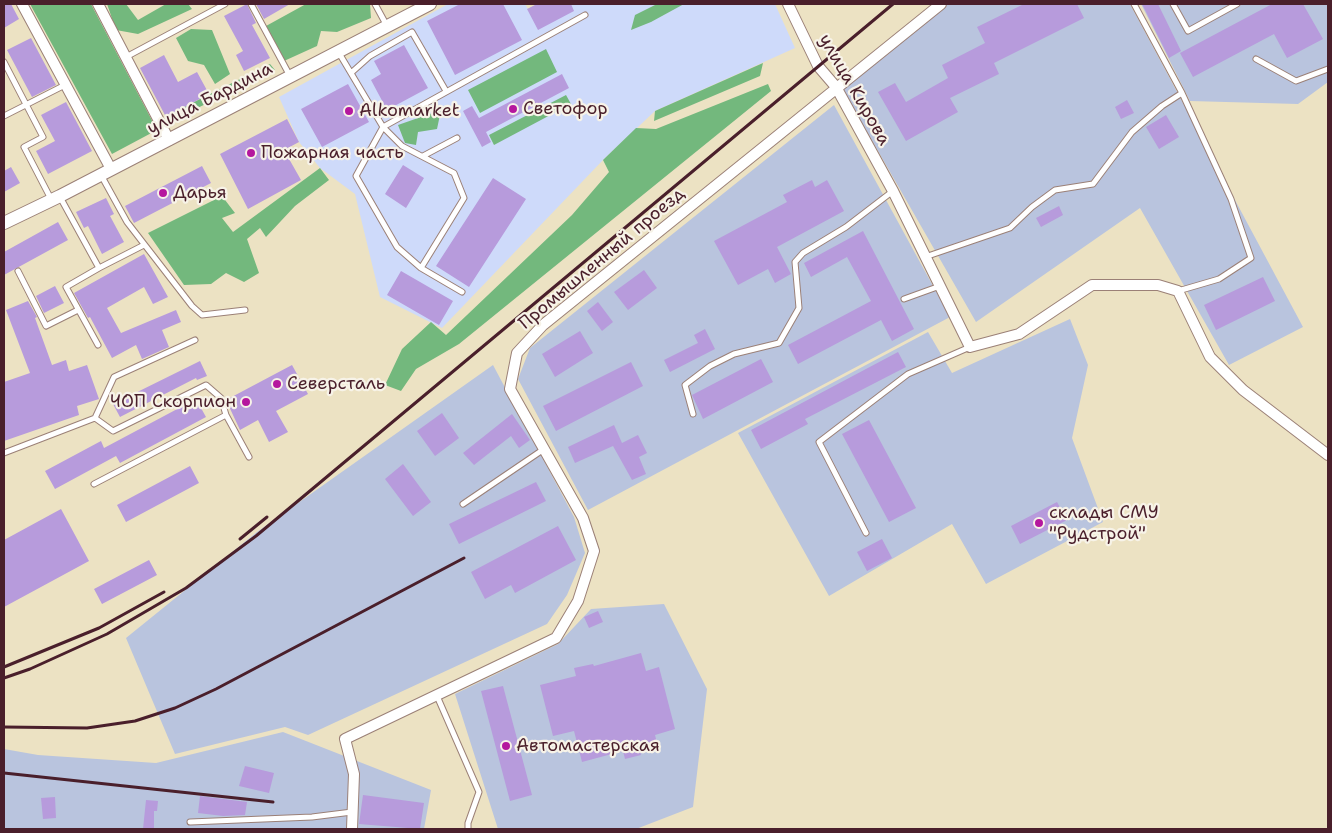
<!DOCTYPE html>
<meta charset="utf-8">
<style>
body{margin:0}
#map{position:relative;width:1332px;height:833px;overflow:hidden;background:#ece2c3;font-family:"Shantell Sans",sans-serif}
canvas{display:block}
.frame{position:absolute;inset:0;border:5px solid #4a1f2b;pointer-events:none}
</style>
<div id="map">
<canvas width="1332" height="833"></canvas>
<div class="frame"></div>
</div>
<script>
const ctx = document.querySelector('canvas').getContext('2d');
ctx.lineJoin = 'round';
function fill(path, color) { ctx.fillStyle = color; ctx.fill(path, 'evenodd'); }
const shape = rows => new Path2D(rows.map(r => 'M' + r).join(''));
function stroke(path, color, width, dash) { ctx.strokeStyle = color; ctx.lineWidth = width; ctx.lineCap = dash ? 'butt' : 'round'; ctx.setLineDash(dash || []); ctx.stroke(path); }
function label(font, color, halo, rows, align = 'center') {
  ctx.font = font + ' "Shantell Sans",sans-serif'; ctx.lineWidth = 4.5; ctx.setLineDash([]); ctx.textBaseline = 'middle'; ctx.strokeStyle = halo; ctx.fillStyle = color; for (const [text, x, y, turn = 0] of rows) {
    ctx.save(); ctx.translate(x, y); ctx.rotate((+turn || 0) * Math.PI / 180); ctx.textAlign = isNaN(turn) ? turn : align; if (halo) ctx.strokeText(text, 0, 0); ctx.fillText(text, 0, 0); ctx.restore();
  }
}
fill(shape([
 [448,4,525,4,528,9,537,4,775,4,795,48,655,111,603,160,442,328,380,297,355,194,320,168,299,142,279,97]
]), '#cedafa');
fill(shape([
 [946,4,1130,4,1303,327,1229,365,1140,208,976,322,843,90],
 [1141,4,1328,4,1328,82,1298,104,1190,101],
 [834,105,950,317,588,510,518,379,530,348],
 [1070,319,1088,365,1072,438,1103,522,986,584,952,524,829,596,738,433,928,332,952,373],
 [493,365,574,517,585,553,567,595,547,624,308,735,285,727,175,754,126,638,257,532],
 [664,604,707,689,693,807,636,829,498,829,455,694,558,644,591,609],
 [283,732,431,790,424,829,4,829,4,749,38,755,156,763]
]), '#b9c4de');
fill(shape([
 [30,4,91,4,157,130,112,154],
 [107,4,126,4,138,20,166,4,188,4,192,9,138,34,116,30],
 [306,4,370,4,371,18,337,32,321,31,317,46,284,61,266,26],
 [657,4,684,4,651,22,631,30,635,15],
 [191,29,212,30,230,74,215,84,204,65,188,61,176,38],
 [546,49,557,72,480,113,468,90],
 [763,63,760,76,654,121,655,111],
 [270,64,275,70,171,121,168,115],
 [768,84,771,91,459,344,416,369,401,391,385,385,402,349,431,322,446,335,572,215,609,172,603,160,636,128,656,129],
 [566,95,571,104,494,145,489,135],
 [441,110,437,129,418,132,416,145,405,143,398,125],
 [320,168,329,180,295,206,266,237,260,228,247,239,259,273,244,282,226,273,211,284,184,285,148,233,222,196,235,213,222,218,233,232]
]), '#73b87d');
fill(shape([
 [4,4,11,4,19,19,4,28],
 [247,4,256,23,252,25,270,58,244,71,236,55,243,51,224,16],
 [256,4,290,4,264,19],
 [460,4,503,4,522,40,455,75,427,21],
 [537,4,571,4,574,11,538,30,527,9],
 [1024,4,1077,4,1084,18,994,63,999,74,950,98,958,112,906,141,878,92,895,83,906,102,948,78,942,65,985,43,977,27],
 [1142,4,1158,4,1181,51,1169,58],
 [1272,4,1303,4,1323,39,1287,58,1274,34,1193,77,1180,53],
 [31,38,56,85,32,97,7,50],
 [404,45,428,88,387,110,371,80,381,74,374,61],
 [164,55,178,82,197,72,209,94,166,117,140,68],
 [562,74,569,88,486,132,491,142,482,147,463,111,472,106,479,118],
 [348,84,369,122,322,147,301,109],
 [1127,100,1134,113,1121,119,1115,107],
 [66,102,92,151,48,174,36,151,55,141,41,115],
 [1166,115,1179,137,1159,149,1146,127],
 [287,119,299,142,284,150,301,180,248,209,220,154],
 [403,165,424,178,406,208,385,194],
 [202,166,211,183,134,223,125,206],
 [11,167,20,183,4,192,4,171],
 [493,178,526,199,469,287,436,266],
 [812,180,815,187,827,180,844,211,777,247,791,274,775,283,768,269,738,285,714,241,787,202,783,195],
 [106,198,114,214,110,216,124,242,102,254,88,226,84,228,76,212],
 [1059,206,1063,215,1041,227,1036,218],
 [58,222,68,240,4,275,4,252],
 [863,231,914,329,892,341,881,320,798,364,788,345,871,301,847,257,811,277,804,263],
 [144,254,168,297,153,304,144,287,107,308,121,333,176,310,181,322,162,330,169,347,142,359,136,345,112,358,90,317,88,318,74,293],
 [644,270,657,288,628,310,614,292],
 [401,271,453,301,439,325,387,295],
 [1263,277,1275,301,1216,330,1204,305],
 [55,286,64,303,44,313,36,296],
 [28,301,37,317,35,318,52,365,66,360,69,371,87,365,99,399,77,406,79,415,4,441,4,382,30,373,6,310],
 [598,302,613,322,602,331,587,311],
 [705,329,715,349,670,372,664,360,698,343,694,335],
 [580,331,593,353,555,377,542,354],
 [898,352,906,367,805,419,808,424,761,449,751,430],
 [761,359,773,382,703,419,692,395],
 [200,361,207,376,197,380,196,378,120,417,113,404],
 [631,362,643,386,556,431,543,406],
 [292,365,308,394,276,411,288,432,269,442,258,420,240,430,226,400],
 [196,399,206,417,120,463,116,456,55,489,45,471,101,441,104,448],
 [442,413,459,438,435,456,417,431],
 [512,414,530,440,519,448,511,436,474,465,463,453],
 [869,420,916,508,889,522,842,434],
 [614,425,622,443,638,435,647,453,639,457,646,474,632,480,613,446,575,463,568,447],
 [403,464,431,502,413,516,385,479],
 [190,466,199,483,126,522,117,505],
 [536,482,546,501,459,544,449,524],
 [1057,502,1067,520,1020,544,1011,526],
 [61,509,89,561,4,607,4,540],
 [558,526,576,560,515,593,511,585,485,599,471,572],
 [882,539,892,558,867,571,857,552],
 [149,560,157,575,102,604,94,589],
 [598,611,603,622,589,628,584,617],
 [641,653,646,671,659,667,675,729,655,735,657,743,639,748,641,755,625,759,623,751,582,762,574,731,553,736,540,685,576,676,574,668,593,664,594,666],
 [503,686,532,795,510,801,481,691],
 [245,766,274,773,269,793,239,786],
 [363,795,424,803,420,829,359,824],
 [200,796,247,802,245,815,223,816,198,813],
 [55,797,56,818,43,819,41,798],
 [146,800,158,801,157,811,154,811,154,829,143,829]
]), '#b79bdc');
const service = shape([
 [251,4,290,76],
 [375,4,387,26],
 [1134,4,1182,93,1231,199,1251,258,1219,279,1178,291],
 [1173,4,1188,31,1237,4],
 [339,53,383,127,585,15],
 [126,57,225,4],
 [1256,59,1296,81,1328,69],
 [4,62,43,137,24,147,51,199],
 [351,73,370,56,412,32,446,91],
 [4,116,65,85],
 [423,156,457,138],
 [101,175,127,222,192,306,202,315,245,310],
 [60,197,99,268,144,245],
 [925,257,1010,228,1032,207,1055,190,1093,184,1132,132,1162,106,1182,93],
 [421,268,464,198,454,173,402,146,383,127,356,176,397,247,421,268,462,292],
 [18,271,46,326,78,310],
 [904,299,940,286],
 [98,345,66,287,99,268],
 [693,414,685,385,710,366,734,354,779,343,799,308,795,262,803,253,846,227,893,191],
 [95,418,113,431,206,385,221,398,226,415],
 [4,453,95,418,114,377,195,340],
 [94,484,226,415,249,457],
 [463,504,544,449],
 [866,533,819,442,908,374,970,347],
 [437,696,479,792,468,823,468,829],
 [190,822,312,817,352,812]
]);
const minor = shape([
 [22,4,111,169],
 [98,4,169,140],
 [788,4,818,66,836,87,893,191,970,347,1019,334,1092,285,1158,285,1178,291,1210,357,1243,390,1328,455],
 [352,829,354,774,345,739,556,638,578,601,594,551,583,518,510,389,517,353,543,325,941,4]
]);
const tertiary = shape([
 [4,223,60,196,430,4]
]);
stroke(service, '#9b8077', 7);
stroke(minor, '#9b8077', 12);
stroke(tertiary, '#9b8077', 14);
stroke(service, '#fff', 5);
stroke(minor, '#fff', 10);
stroke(tertiary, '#fff', 12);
stroke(shape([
 [240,539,267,517],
 [4,667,99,628,164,592],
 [4,678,30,669,107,634,186,588,256,536,893,4],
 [4,727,87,728,135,721,175,708,216,689,464,558],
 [4,773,273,802]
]), '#4a1f2b', 3);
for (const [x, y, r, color] of [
 [513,109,5,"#b5179e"],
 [349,111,5,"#b5179e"],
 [251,153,5,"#b5179e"],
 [163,193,5,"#b5179e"],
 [277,384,5,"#b5179e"],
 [246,402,5,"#b5179e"],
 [1039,523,5,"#b5179e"],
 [506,746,5,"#b5179e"]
]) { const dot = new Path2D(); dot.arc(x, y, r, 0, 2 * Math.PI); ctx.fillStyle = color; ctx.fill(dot); stroke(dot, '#f7f3e8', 2); }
label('18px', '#4a1f2b', '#f7f3e8', [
 ["улица Кирова",854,90,60],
 ["улица Бардина",210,99,-27],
 ["Промышленный проезд",602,259,-40]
]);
label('18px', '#4a1f2b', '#f7f3e8', [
 ["Светофор",523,109],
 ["Alkomarket",359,111],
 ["Пожарная часть",261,153],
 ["Дарья",173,193],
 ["Северсталь",287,384],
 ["ЧОП Скорпион",236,402,"right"],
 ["склады СМУ",1049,513],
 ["\"Рудстрой\"",1049,534],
 ["Автомастерская",516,746]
], 'left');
</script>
